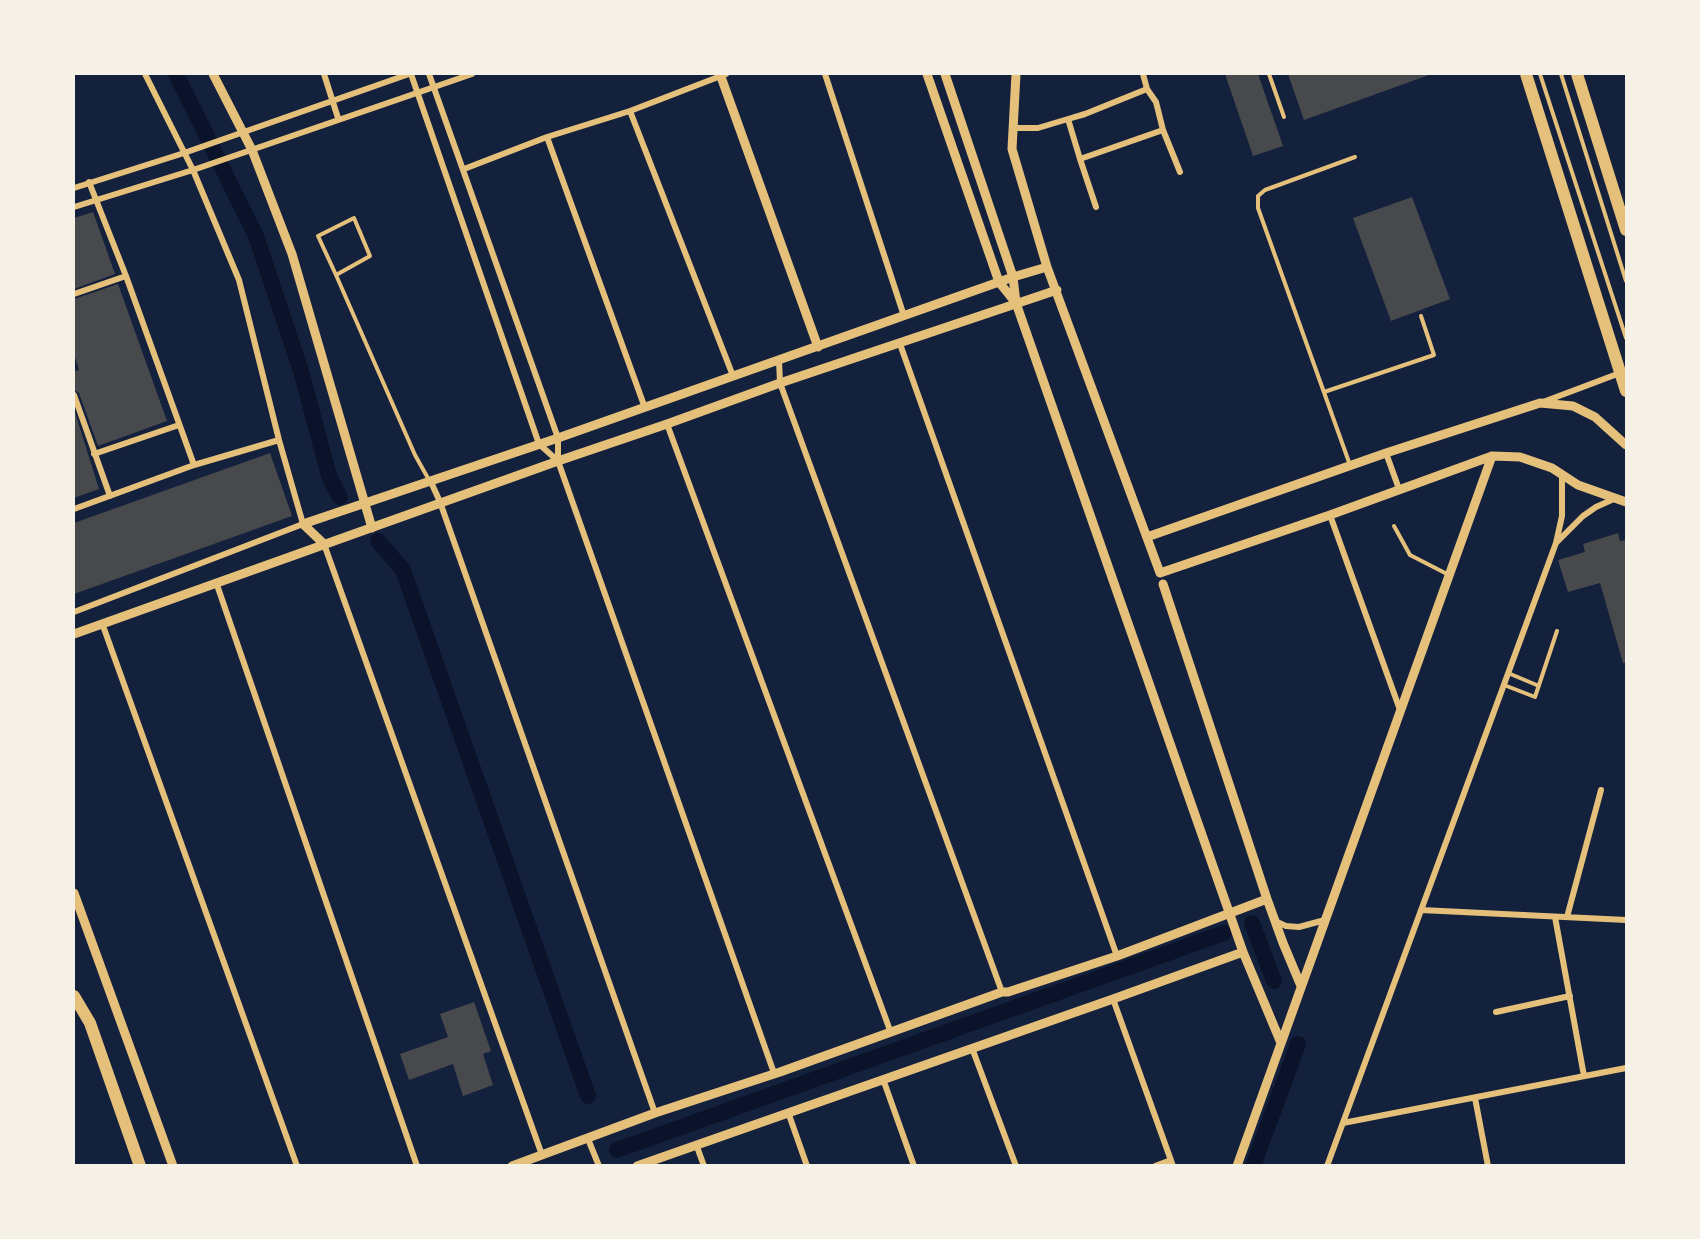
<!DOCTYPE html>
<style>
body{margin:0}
#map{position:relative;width:1700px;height:1239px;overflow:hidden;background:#14213d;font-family:"Open Sans",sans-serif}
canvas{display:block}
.frame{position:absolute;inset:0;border:75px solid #f6f1e7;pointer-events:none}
</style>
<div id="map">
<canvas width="1700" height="1239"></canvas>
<div class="frame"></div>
</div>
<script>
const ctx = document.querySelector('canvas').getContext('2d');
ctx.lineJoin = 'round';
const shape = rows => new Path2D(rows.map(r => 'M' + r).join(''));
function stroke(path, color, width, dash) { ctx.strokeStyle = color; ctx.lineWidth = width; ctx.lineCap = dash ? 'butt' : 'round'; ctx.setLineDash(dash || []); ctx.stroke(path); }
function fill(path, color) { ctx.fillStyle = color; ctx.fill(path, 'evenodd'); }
stroke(shape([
 [176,74,256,236,301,371,329,476,340,497],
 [378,541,403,570,588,1096],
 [1252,923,1274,981],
 [617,1150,1224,933],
 [1253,1166,1298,1044]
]), '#0b132b', 16);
fill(shape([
 [1225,74,1258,74,1283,146,1253,156],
 [1288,74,1429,74,1429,75,1304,120],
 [1412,197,1450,299,1391,321,1353,218],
 [93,212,115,274,74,289,74,218],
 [118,284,167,421,98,446,79,393,74,390,74,371,79,370,74,354,74,299],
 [74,409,99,489,74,498],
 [270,453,292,516,74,594,74,523],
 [1618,533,1620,541,1626,540,1626,663,1623,663,1600,583,1568,592,1558,560,1585,552,1583,544],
 [474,1002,491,1051,483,1054,493,1085,463,1096,453,1064,409,1080,400,1054,448,1037,440,1014]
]), '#48494c');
stroke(shape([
 [1269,74,1284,117],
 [1540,74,1626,338],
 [1561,74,1626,281],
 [336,275,370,256,354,218,318,236,336,275,415,455,429,480],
 [1324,392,1434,355,1421,316],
 [1350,465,1258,208,1258,196,1265,190,1355,157],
 [1394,526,1410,555,1449,575],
 [1508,673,1539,686],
 [1504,685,1535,697,1557,631]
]), '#e5c07b', 4);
stroke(shape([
 [324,74,338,118],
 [411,74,539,444,558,461],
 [429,74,558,438,558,461,774,1073],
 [825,74,904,316],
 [1143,74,1147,89],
 [630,111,733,376],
 [1013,128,1038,128,1068,119,1085,114,1147,89,1156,102,1163,130,1080,159,1068,119],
 [1163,130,1180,172],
 [547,137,645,408],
 [1080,159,1096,207],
 [464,169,547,137,630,111,726,74],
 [89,182,126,276,194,465],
 [74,188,184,153,409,74],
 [74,207,193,170,472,74],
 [74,294,126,276],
 [900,344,1117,956],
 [779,360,780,383,1002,992],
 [74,395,110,496],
 [1543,402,1620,373],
 [667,424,891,1033],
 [1386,453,1399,489],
 [94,454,179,425],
 [431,482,440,502,655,1113],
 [74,509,194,465,279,440],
 [1330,515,1400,710],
 [1556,543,1583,516,1596,507,1616,498],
 [324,544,542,1155],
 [216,582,417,1166],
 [74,612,303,524,279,440,239,280,193,170,145,74],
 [102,623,297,1166],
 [1421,910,1626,920],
 [1555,917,1584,1076],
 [1567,917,1601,790],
 [1275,921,1286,926,1299,927,1325,920],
 [1113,999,1173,1166],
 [1496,1012,1570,996],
 [972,1048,1016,1166],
 [883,1079,914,1166],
 [1475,1098,1488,1166],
 [788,1112,807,1166],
 [1343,1123,1626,1068],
 [588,1139,599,1166],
 [696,1144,704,1166],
 [1155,1166,1171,1160],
 [1327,1166,1556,543,1562,516,1562,474]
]), '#e5c07b', 6);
stroke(shape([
 [213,74,252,150,292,254,372,528],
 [720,74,818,347],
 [927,74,999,282,1015,302],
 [945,74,1013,277,1016,303,1243,952,1281,1043],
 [1016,74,1012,149,1047,267,1160,573,1330,515,1492,456,1520,457,1552,468,1578,485,1626,502],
 [1147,537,1386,453,1540,403,1573,406,1595,417,1626,445],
 [324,544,303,524,558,438,1013,277,1047,267],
 [1163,584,1267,899,1283,943,1301,986],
 [74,634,558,461,667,424,780,383,1057,290],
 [74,893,173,1166],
 [512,1166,655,1113,780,1072,1002,992,1008,992,1117,956,1267,899],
 [637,1166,1113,999,1243,952],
 [1237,1166,1492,456]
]), '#e5c07b', 9);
stroke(shape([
 [1526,74,1626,391],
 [1577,74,1626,230]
]), '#e5c07b', 12);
stroke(shape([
 [74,996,90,1023,140,1166]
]), '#e5c07b', 12);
</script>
